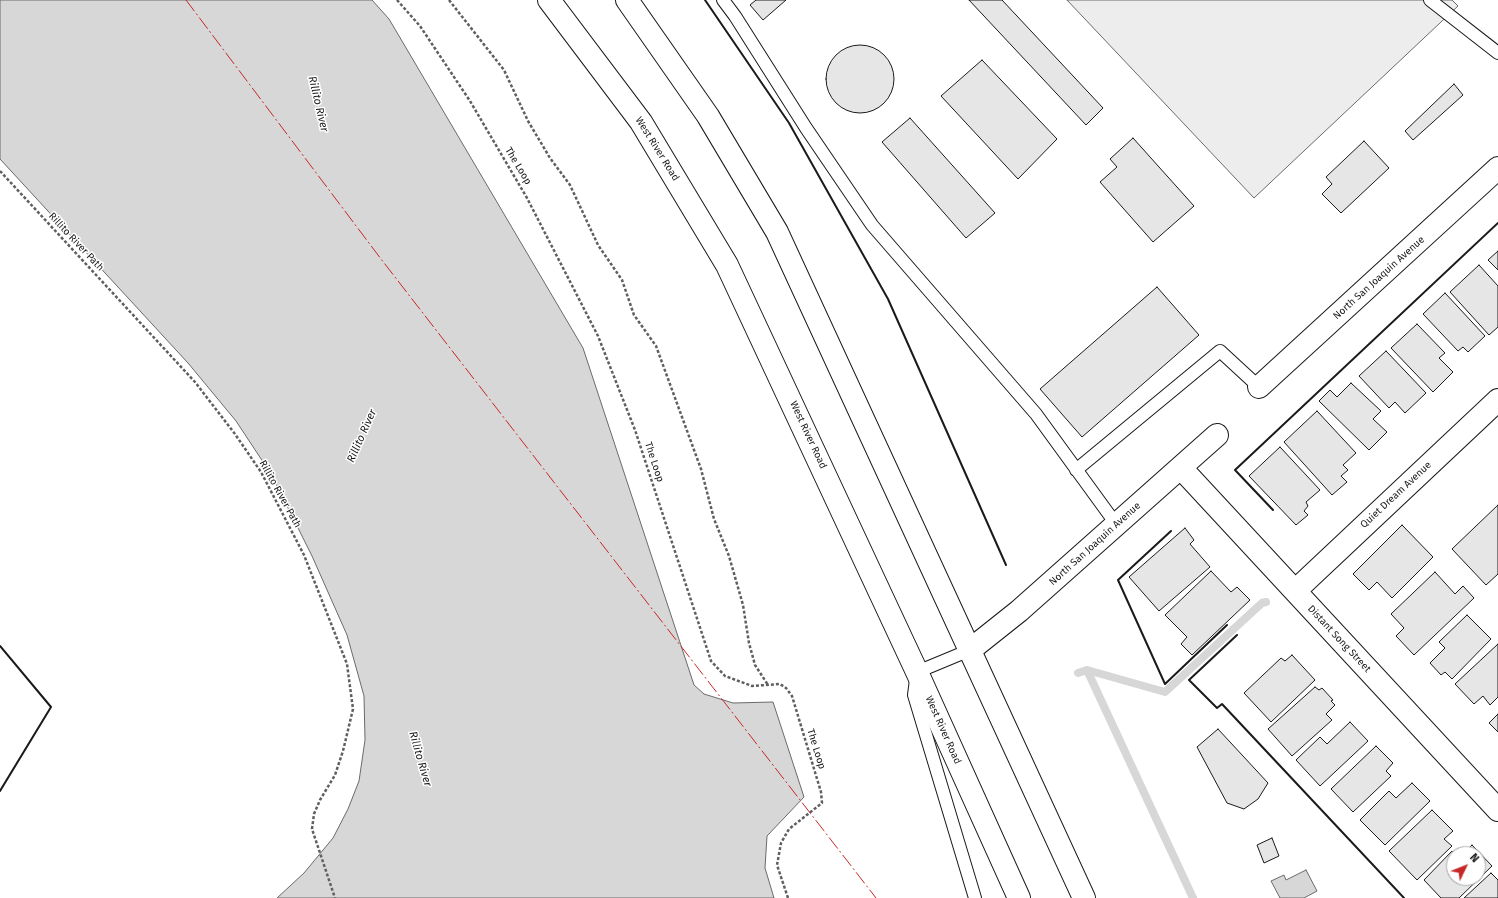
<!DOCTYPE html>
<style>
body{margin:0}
#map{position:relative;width:1498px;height:898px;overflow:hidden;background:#fff;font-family:"Fira Sans",sans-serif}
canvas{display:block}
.north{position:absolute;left:1446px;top:846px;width:40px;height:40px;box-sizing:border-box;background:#fff;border:1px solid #a3a3a3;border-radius:50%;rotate:47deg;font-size:11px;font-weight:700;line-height:16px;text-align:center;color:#1a1a1a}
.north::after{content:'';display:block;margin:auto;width:14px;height:18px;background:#c62828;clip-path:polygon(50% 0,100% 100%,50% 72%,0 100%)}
</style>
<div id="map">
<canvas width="1498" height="898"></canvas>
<div class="north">N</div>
</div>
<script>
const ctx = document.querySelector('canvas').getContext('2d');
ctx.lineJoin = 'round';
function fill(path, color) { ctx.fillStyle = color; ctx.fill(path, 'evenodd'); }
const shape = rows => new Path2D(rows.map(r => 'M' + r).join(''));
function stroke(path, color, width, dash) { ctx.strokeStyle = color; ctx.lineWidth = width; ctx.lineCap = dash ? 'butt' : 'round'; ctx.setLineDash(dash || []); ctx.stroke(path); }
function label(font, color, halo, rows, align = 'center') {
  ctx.font = font + ' "Fira Sans",sans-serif'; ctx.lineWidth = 3; ctx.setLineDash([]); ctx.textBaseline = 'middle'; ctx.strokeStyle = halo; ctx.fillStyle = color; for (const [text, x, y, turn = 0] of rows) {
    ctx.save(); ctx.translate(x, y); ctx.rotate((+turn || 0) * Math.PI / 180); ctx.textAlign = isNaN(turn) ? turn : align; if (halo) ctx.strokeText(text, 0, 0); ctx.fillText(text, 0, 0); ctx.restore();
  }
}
const built = shape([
 [1067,0,1452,0,1458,6,1254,198,1067,0]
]);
fill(built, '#ededed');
stroke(built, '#6a6a6a', 1);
const water = shape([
 [0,0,372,0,389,19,583,348,694,685,704,694,733,703,773,702,804,797,767,836,765,868,774,898,277,898,304,873,333,838,348,809,359,781,365,740,364,696,347,635,312,556,271,474,236,421,188,363,0,159,0,0],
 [1306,870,1317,891,1304,898,1280,898,1271,881,1284,875,1286,880,1306,870]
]);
fill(water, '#d7d7d7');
stroke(water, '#6a6a6a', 1);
stroke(shape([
 [1087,670,1165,692,1262,603,1266,602],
 [1078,673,1087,670,1193,898]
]), '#d7d7d7', 8);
const building = shape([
 [756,0,786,0,763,20,750,5,756,0],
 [969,0,1002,0,1103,108,1086,125,969,0],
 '826 79a34 34 0 1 1 68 0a34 34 0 1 1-68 0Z',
 [982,60,1057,139,1018,179,941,96,982,60],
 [1454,84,1463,95,1413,140,1405,131,1454,84],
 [910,118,995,213,966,238,882,142,910,118],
 [1133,138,1194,206,1153,242,1100,182,1117,167,1110,159,1133,138],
 [1364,141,1389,168,1341,213,1322,194,1332,184,1326,177,1364,141],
 [1498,251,1498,270,1488,260,1498,251],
 [1479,265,1498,286,1498,327,1489,335,1450,292,1479,265],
 [1157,287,1199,335,1082,437,1040,389,1157,287],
 [1445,293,1485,336,1468,352,1463,347,1458,351,1423,314,1445,293],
 [1417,324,1445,353,1439,358,1453,372,1433,392,1391,348,1417,324],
 [1386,351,1426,393,1405,413,1395,402,1389,408,1359,376,1386,351],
 [1351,383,1381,411,1373,419,1387,432,1369,450,1319,401,1330,390,1337,397,1351,383],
 [1317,411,1356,453,1343,465,1348,470,1341,476,1347,482,1332,495,1284,442,1317,411],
 [1280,447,1320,490,1306,502,1308,506,1304,511,1308,515,1296,525,1249,476,1280,447],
 [1498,505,1498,574,1486,585,1452,549,1498,505],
 [1402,525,1433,557,1392,598,1377,582,1369,590,1353,574,1402,525],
 [1185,528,1194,540,1190,544,1210,567,1159,611,1129,577,1185,528],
 [1211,571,1231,592,1237,587,1250,600,1192,655,1181,644,1187,637,1165,615,1211,571],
 [1435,572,1455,594,1463,586,1474,598,1414,655,1396,636,1404,628,1391,614,1435,572],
 [1467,615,1491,639,1452,679,1445,672,1441,675,1430,663,1445,648,1439,642,1467,615],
 [1498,644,1498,697,1490,705,1483,696,1474,704,1455,684,1498,644],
 [1292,655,1315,680,1271,722,1244,693,1281,658,1285,661,1292,655],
 [1315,687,1319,690,1322,688,1333,700,1331,701,1335,705,1326,714,1332,720,1292,756,1268,729,1315,687],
 [1498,714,1498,732,1489,723,1498,714],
 [1350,722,1368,741,1320,786,1296,760,1320,737,1327,744,1350,722],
 [1218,729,1268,783,1258,799,1244,809,1227,803,1197,747,1218,729],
 [1376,746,1393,763,1386,771,1391,776,1353,812,1331,789,1376,746],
 [1412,783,1430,801,1385,845,1360,820,1389,791,1396,798,1412,783],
 [1432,810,1453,831,1444,839,1452,846,1417,880,1389,851,1432,810],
 [1272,838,1279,856,1264,863,1257,845,1272,838],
 [1472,845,1492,866,1459,898,1441,898,1424,880,1452,851,1455,854,1454,878,1478,878,1478,854,1463,854,1472,845],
 [1491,873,1498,880,1498,898,1464,898,1491,873]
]);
fill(building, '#e6e6e6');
stroke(building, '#1a1a1a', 1);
const lane = shape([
 [723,0,735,16,806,128,872,225,1036,414,1116,524],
 [1430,0,1498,53],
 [1076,470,1220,351,1259,387],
 [970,650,917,672,914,695,975,898]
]);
const street = shape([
 [1259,387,1498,168],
 [1181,468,1498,810],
 [1295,591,1498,400],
 [970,650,1019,611,1217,435]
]);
const primary = shape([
 [549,0,641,122,727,265,917,672,1019,898],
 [627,0,708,116,777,232,1084,898]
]);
stroke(lane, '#1a1a1a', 14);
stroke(street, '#1a1a1a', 24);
stroke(primary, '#1a1a1a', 24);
stroke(shape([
 [397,0,420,26,470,101,527,198,598,336,635,430,711,661,725,676,752,686,780,684,786,688,792,696,821,792,822,803,789,829,781,843,777,865,788,898],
 [449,0,504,70,528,121,550,158,570,185,598,245,622,280,634,315,656,346,701,469,714,519,729,556,743,605,749,643,755,665,768,685],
 [0,171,195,382,235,434,261,472,304,555,347,664,353,709,343,751,335,775,320,800,314,814,312,829,335,898]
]), '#5f5f5f', 2.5, [3, 2]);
stroke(lane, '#fff', 12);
stroke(street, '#fff', 22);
stroke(primary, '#fff', 22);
stroke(shape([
 [705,0,789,123,888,299,1006,565],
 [1273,510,1235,470,1498,223],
 [1171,531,1118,580,1165,684,1227,625],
 [1237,635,1189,680,1217,708,1222,704,1404,898],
 [0,646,51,707,0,791]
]), '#1a1a1a', 2);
stroke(shape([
 [186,0,381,259,876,898]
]), '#c62828', 1, [14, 3, 2, 3]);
label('10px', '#1a1a1a', '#fff', [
 ["West River Road",657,149,58],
 ["The Loop",518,166,59],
 ["Rillito River Path",76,242,47],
 ["North San Joaquin Avenue",1379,278,-42],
 ["West River Road",808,435,65],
 ["The Loop",654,462,72],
 ["Rillito River Path",280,494,61],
 ["Quiet Dream Avenue",1396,495,-43],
 ["North San Joaquin Avenue",1095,544,-42],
 ["Distant Song Street",1339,639,47],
 ["West River Road",943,730,66],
 ["The Loop",816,749,73]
]);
label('italic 11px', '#1a1a1a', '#fff', [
 ["Rillito River",318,104,77],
 ["Rillito River",362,436,-66],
 ["Rillito River",420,759,74]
]);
</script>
